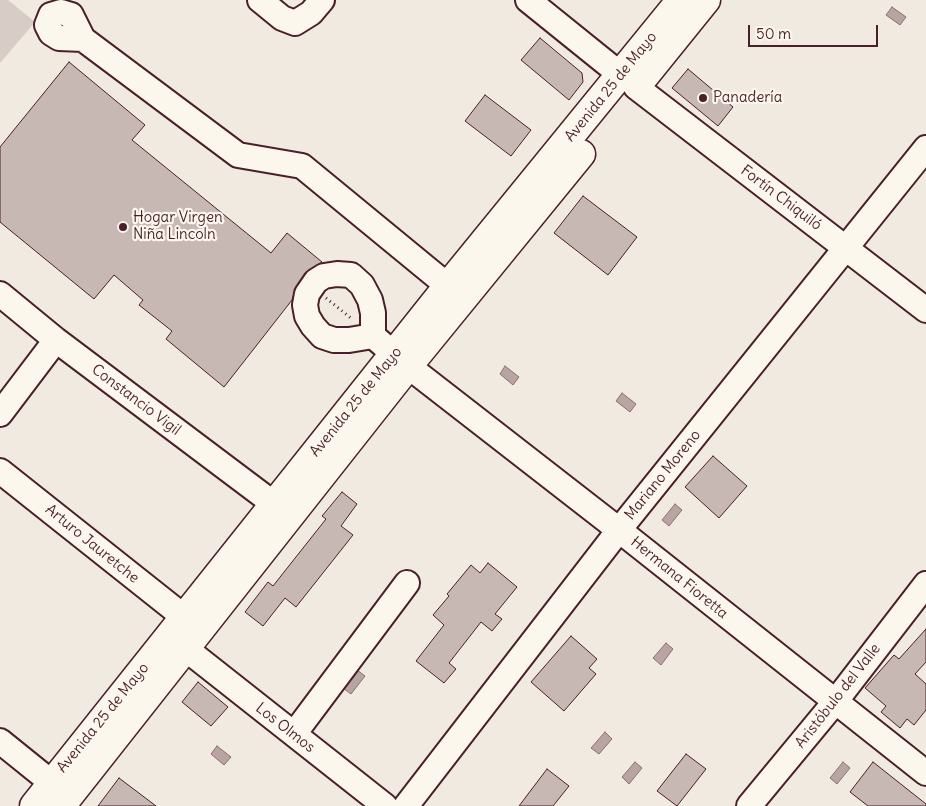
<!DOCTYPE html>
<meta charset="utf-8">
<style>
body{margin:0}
#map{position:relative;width:926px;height:806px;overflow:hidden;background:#f0eae0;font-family:Delius,sans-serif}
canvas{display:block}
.scale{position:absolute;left:748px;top:25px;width:130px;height:22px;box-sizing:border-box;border:2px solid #4a1f2b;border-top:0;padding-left:6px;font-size:15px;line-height:18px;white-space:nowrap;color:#4a1f2b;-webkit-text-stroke:4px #fbf7ec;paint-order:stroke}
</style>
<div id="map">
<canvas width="926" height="806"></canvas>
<div class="scale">50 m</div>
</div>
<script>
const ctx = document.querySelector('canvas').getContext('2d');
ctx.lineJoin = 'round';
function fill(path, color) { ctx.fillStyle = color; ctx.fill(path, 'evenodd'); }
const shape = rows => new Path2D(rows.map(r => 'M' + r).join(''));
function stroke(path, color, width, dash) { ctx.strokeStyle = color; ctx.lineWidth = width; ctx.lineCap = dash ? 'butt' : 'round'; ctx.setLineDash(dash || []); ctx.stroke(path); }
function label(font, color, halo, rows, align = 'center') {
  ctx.font = font + ' Delius,sans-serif'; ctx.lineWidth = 4.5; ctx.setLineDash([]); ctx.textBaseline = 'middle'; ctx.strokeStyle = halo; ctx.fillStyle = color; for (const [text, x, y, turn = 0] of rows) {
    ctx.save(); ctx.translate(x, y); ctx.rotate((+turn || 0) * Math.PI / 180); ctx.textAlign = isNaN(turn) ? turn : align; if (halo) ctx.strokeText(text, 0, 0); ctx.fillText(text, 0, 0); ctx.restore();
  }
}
fill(shape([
 [0,0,8,0,35,22,0,63]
]), '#d8ccc6');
const water = shape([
 [892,7,906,17,900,25,886,15,892,7],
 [505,366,519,377,513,385,500,374,505,366],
 [622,393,636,404,630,412,616,401,622,393],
 [675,504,682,510,669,526,662,520,675,504],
 [666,643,673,649,661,665,653,658,666,643],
 [357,670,365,676,351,694,343,688,357,670],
 [605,732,612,739,599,754,591,748,605,732],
 [217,746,231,757,224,765,211,754,217,746],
 [635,762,642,768,629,784,622,777,635,762],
 [843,762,850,768,837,784,830,778,843,762]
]);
fill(water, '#b8a4a2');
stroke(water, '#8c6f72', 1);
const building = shape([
 [540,38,582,73,583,82,569,100,521,60,540,38],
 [69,62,145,125,132,140,271,253,287,233,322,262,305,273,296,287,292,300,224,387,166,339,172,331,139,305,143,300,114,275,94,299,0,222,0,147,69,62],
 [688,69,733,107,718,126,672,88,688,69],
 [485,95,531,130,511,156,465,121,485,95],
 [583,196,637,237,608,275,554,233,583,196],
 [713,456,747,486,719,518,685,487,713,456],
 [342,492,357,504,341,526,353,535,296,607,285,598,263,626,245,612,268,582,273,586,326,519,322,516,342,492],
 [488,563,517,587,495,614,502,619,492,631,481,622,449,663,456,669,444,683,416,661,444,625,433,615,449,596,447,594,471,565,480,573,488,563],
 [926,629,926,662,915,674,926,684,926,710,914,725,907,719,900,728,881,712,886,706,865,688,894,655,899,659,926,629],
 [571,636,597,659,589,668,596,674,564,711,531,682,571,636],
 [198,682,228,707,211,726,182,702,198,682],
 [686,754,706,769,677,806,657,791,686,754],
 [873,762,926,804,926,806,868,806,850,792,873,762],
 [547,769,569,786,553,806,519,806,547,769],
 [119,778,156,806,98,806,119,778]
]);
fill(building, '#c8b8b3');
stroke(building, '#4a1f2b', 1);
const minor = shape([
 [260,0,282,18,295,23,311,13,322,0],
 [528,0,621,75],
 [83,39,59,38,51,33,47,25,51,15,61,12,71,15,83,39,238,155,302,166,448,286],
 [636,87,926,310],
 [0,294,56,340,274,504],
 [373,336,373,313,370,300,362,285,351,275,337,274,324,276,316,281,307,294,305,305,307,316,313,326,322,336,334,340,349,340,373,336,394,354],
 [408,366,619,530,926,773],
 [0,414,56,340],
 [0,471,184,617],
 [186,649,385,806],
 [294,734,407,583],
 [0,741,52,783],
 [406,806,619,530,926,148],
 [749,806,835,702,926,584]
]);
const major = shape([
 [643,78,706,0],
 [34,806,448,286,681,0],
 [61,806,408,366,581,154]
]);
stroke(minor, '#4a1f2b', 28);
stroke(major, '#4a1f2b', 31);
stroke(shape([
 [326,298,352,319]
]), '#4a1f2b', 3, [1, 4]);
stroke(minor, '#fbf7ec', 24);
stroke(major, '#fbf7ec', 28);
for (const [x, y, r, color] of [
 [703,98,5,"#4a1f2b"],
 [123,227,5,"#4a1f2b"]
]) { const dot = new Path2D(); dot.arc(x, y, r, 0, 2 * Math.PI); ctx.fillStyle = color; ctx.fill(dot); stroke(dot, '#fbf7ec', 2); }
label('15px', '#4a1f2b', '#fbf7ec', [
 ["Avenida 25 de Mayo",611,87,-51],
 ["Fortín Chiquiló",781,198,37],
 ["Constancio Vigil",136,400,37],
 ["Avenida 25 de Mayo",356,402,-51],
 ["Mariano Moreno",663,475,-51],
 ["Arturo Jauretche",92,544,39],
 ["Hermana Fioretta",679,578,39],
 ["Aristóbulo del Valle",838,696,-52],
 ["Avenida 25 de Mayo",103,718,-51],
 ["Los Olmos",285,728,38]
]);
label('15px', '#4a1f2b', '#fbf7ec', [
 ["Panadería",713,98],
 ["Hogar Virgen",133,218],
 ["Niña Lincoln",133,235]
], 'left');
</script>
